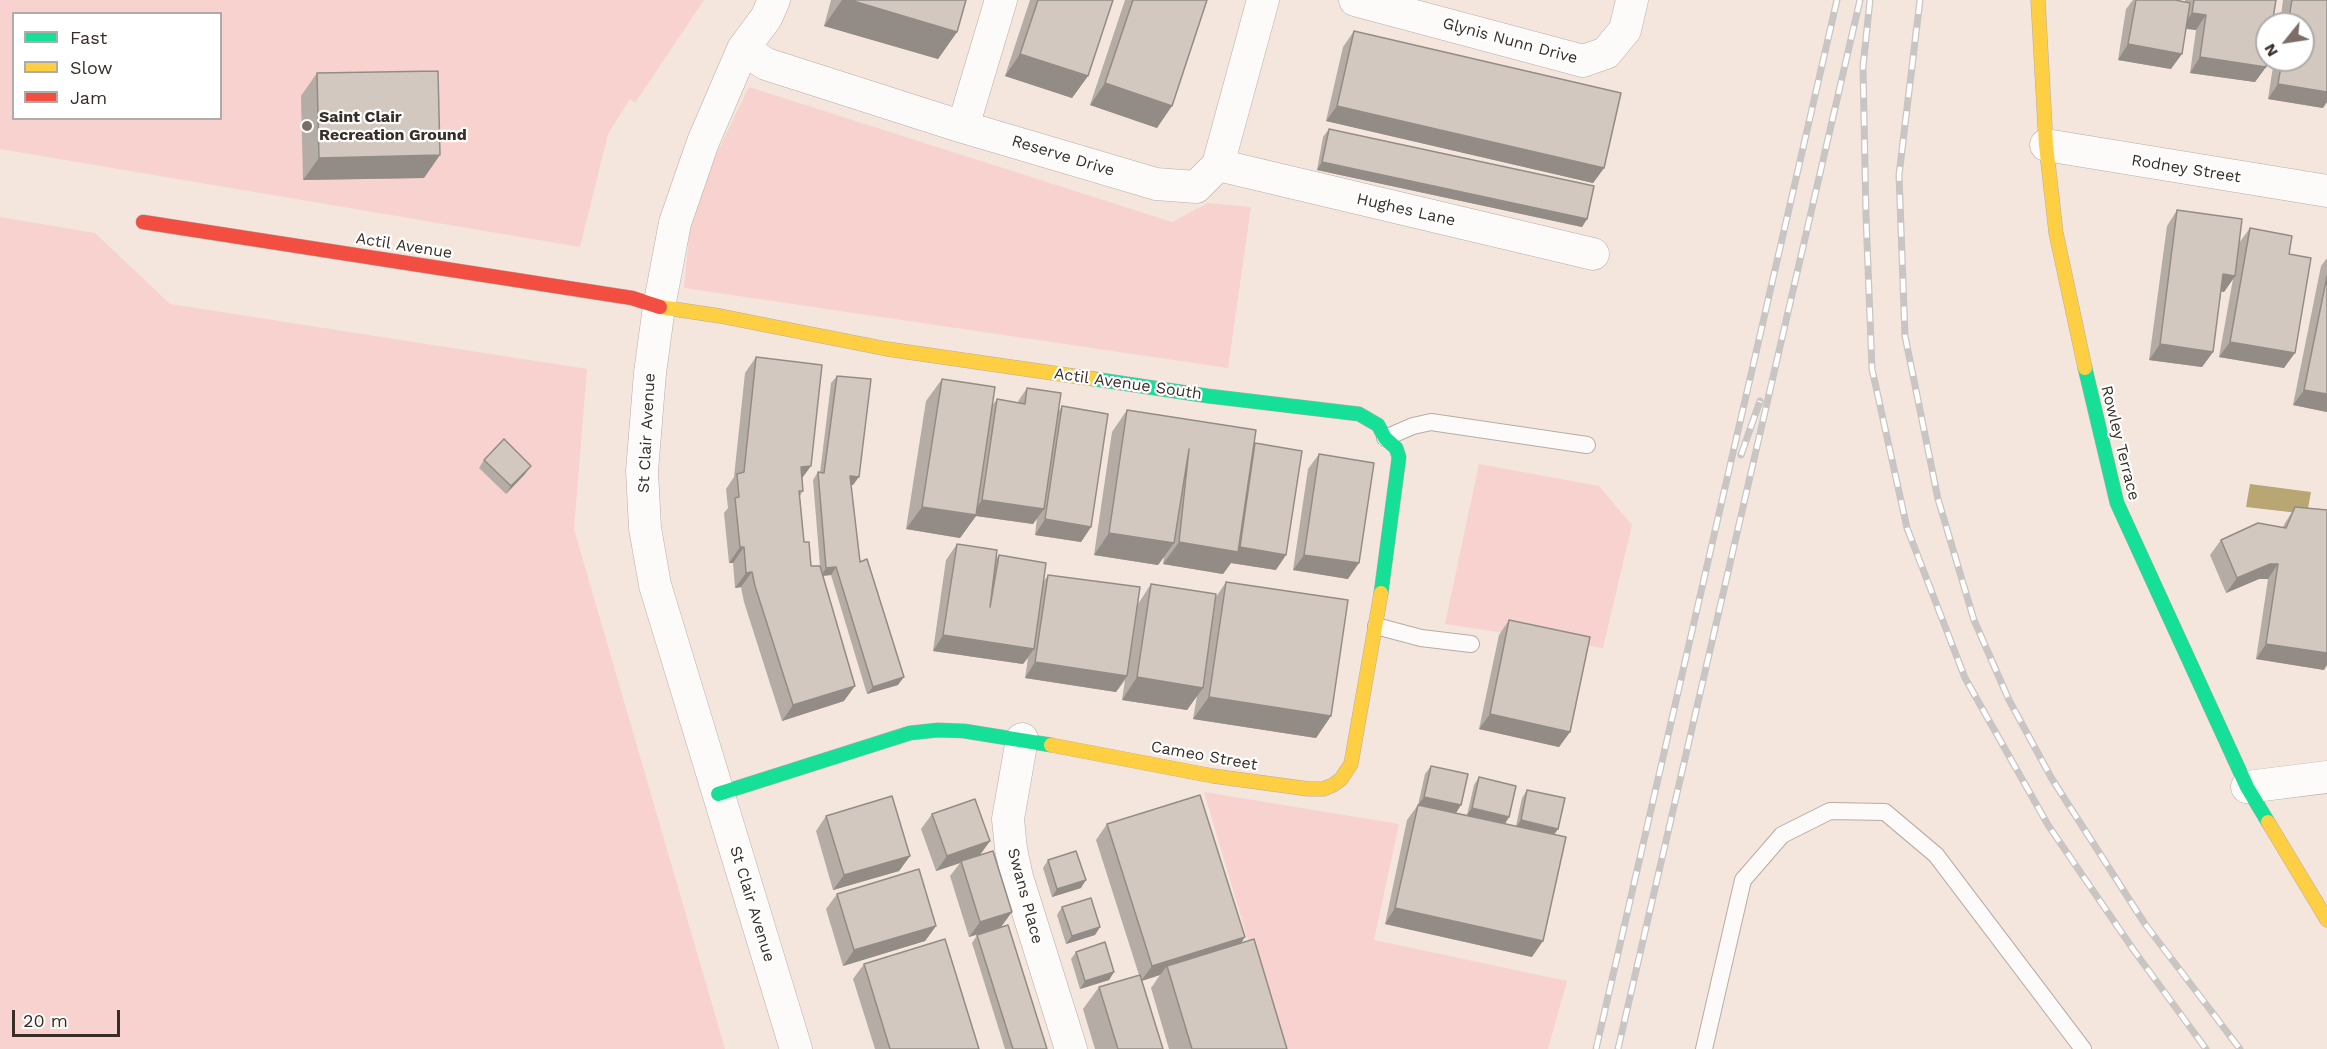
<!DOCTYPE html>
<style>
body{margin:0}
#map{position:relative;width:2327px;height:1049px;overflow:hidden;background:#f4e6dd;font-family:"Work Sans",sans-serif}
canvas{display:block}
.legend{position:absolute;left:12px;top:12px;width:210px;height:108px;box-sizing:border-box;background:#fff;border:2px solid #afaba9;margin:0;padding:8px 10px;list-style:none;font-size:18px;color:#382e27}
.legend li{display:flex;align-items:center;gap:12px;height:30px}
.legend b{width:30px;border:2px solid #afaba9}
.north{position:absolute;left:2255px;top:12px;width:60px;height:60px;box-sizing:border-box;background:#fff;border:2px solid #afaba9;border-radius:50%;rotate:240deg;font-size:16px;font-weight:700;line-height:24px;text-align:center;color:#382e27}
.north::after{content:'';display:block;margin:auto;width:21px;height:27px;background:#7a6e67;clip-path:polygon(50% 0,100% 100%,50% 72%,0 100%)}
.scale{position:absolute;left:12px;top:1010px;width:108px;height:27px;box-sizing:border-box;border:3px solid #382e27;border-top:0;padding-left:8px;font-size:18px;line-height:21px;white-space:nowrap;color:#382e27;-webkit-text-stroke:4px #fff;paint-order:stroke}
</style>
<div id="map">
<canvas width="2327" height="1049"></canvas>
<ul class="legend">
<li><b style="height:8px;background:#16e098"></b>Fast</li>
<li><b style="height:8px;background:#ffcf43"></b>Slow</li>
<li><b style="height:8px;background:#f24e42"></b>Jam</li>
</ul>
<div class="north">N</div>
<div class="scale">20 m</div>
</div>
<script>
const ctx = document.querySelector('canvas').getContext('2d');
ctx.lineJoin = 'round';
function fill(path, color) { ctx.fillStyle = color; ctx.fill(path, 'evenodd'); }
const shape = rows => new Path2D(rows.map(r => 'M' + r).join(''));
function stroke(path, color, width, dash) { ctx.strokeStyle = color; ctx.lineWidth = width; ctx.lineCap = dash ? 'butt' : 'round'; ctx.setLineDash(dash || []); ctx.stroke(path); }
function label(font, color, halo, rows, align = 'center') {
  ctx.font = font + ' "Work Sans",sans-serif'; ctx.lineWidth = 4.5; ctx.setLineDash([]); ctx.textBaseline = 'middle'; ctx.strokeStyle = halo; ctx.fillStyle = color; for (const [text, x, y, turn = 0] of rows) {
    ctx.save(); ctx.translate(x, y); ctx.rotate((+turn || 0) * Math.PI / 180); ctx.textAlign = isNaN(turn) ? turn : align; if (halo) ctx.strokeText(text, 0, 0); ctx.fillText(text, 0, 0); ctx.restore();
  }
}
fill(shape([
 [0,0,704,0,635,103,630,99,608,134,580,247,0,149],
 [14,14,220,14,220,118,14,118],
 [749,87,1172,222,1208,203,1251,207,1228,368,684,288,692,204],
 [0,217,95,233,170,304,587,369,574,529,725,1049,0,1049],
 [1479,464,1599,486,1632,525,1603,648,1445,624],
 [1204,792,1399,824,1374,940,1567,981,1548,1049,1280,1049]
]), '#f8d2ce');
fill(shape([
 [2250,484,2311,492,2307,514,2246,507]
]), '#b8a773');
const lane = shape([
 [1385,438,1413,426,1431,422,1587,445],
 [1376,626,1421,638,1471,644],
 [1704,1049,1743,880,1782,835,1830,811,1885,812,1936,855,2083,1049]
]);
const street = shape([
 [774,0,766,18,743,49,703,142,675,223,659,307,650,373,642,471,645,528,655,585,796,1049],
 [1355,0,1583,61,1606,53,1625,30,1632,0],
 [743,49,766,64,963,127,1156,184,1196,187,1218,165,1263,0],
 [963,127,1001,0],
 [2046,145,2327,191],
 [1218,165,1593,254],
 [1022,739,1008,819,1011,849,1017,877,1071,1049],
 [2247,787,2327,777]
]);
const fast = shape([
 [2085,368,2117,503,2247,787,2268,822],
 [1094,379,1208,396,1359,414,1378,425,1385,438,1396,448,1399,457,1381,593],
 [718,794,910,733,938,730,964,731,1051,745]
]);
const slow = shape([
 [2038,0,2046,145,2056,233,2085,368],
 [660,307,720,316,887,349,1094,379],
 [1051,745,1213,776,1309,789,1323,789,1333,785,1341,779,1351,764,1381,593],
 [2268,822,2327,920]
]);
const jam = shape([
 [143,222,632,298,660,307]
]);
stroke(lane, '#b7aca5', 18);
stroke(street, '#b7aca5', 33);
stroke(fast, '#b7aca5', 15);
stroke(slow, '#b7aca5', 15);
stroke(jam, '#b7aca5', 15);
stroke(lane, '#fdfbfa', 16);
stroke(street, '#fdfbfa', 32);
stroke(fast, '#16e098', 14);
stroke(slow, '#ffcf43', 14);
stroke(jam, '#f24e42', 14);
const rail = shape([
 [1870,0,1863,67,1866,216,1872,369,1907,528,1965,678,2048,825,2135,952,2206,1049],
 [1920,0,1899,175,1905,336,1938,499,1974,620,2009,700,2052,779,2145,924,2240,1049],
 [1741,455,1760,401],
 [1596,1049,1837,0],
 [1618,1049,1860,0]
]);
stroke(rail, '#c9c5c3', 7);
stroke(rail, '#fff', 4.5, [14]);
fill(shape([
 [831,0,966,0,957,32,938,59,824,26],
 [1030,0,1113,0,1088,76,1072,98,1005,76],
 [1125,0,1207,0,1157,128,1090,105],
 [2133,0,2175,0,2185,2,2185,0,2276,0,2266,67,2255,82,2190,73,2196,30,2186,29,2171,69,2118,60,2126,9],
 [2283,0,2327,0,2323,108,2268,99,2274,60,2303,60,2303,24,2280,24],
 [1354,31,1604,168,1593,183,1326,121,1343,47],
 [317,73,424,178,303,180,301,96],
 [1329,129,1587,219,1582,227,1317,170,1323,137],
 [2177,210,2239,243,2250,228,2289,254,2284,368,2219,357,2233,279,2224,292,2221,291,2213,352,2202,367,2149,360,2167,226],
 [2327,258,2327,412,2293,405,2321,266],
 [756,357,802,478,803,491,800,496,804,542,811,566,820,566,813,480,818,472,820,473,831,383,837,376,853,485,851,485,860,562,898,685,867,694,831,575,823,576,844,701,782,721,744,602,741,587,735,588,733,563,729,563,724,513,728,508,726,489,734,477,745,373],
 [942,379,992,406,997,399,1017,403,1027,388,1058,413,1062,406,1091,527,1081,542,1035,535,1037,518,1033,524,976,516,960,538,906,529,926,401],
 [1127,410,1254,445,1255,443,1276,570,1231,563,1223,574,1163,564,1164,557,1158,565,1094,555,1112,432],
 [1319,454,1348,579,1293,570,1308,469],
 [484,460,525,474,506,494,479,468],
 [2295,507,2324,670,2256,659,2268,579,2259,579,2226,593,2210,555,2221,540,2283,527,2285,523],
 [957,544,995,560,999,555,1044,581,1048,575,1138,604,1151,584,1216,597,1226,582,1331,716,1316,738,1193,719,1197,696,1187,710,1122,700,1125,680,1116,692,1025,678,1028,658,1023,664,933,651,946,560],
 [1509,620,1570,732,1559,747,1479,729,1499,635],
 [1431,766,1456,813,1467,815,1474,785,1479,777,1509,817,1505,824,1516,826,1522,798,1527,790,1558,829,1554,835,1532,957,1385,924,1407,820,1418,805,1425,774],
 [932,814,990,841,980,855,1001,927,1047,1049,1005,1049,972,943,978,934,969,937,950,876,960,863,936,871,921,829],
 [826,816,910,856,899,871,833,890,816,831],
 [1107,824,1245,937,1240,944,1287,1049,1169,1049,1151,988,1160,975,1142,981,1163,1049,1095,1049,1083,1009,1099,987,1139,975,1096,840],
 [1048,860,1081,888,1052,897,1043,868],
 [837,894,936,926,925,941,843,966,826,909],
 [1062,907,1100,927,1095,935,1066,944,1057,915],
 [1076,952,1114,972,1109,980,1080,989,1071,959],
 [864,964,979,1049,875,1049,853,979]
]), '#b5aca5');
fill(shape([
 [842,0,850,0,957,32,938,59,824,26],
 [2192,13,2206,15,2196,30,2181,28],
 [2128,44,2182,54,2171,69,2118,60],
 [1020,54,1088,76,1072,98,1005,76],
 [2200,57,2266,67,2255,82,2190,73],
 [1105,83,1172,106,1157,128,1090,105],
 [2278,84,2327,92,2327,102,2323,108,2268,99],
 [1337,106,1604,168,1593,183,1326,121],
 [440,155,424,178,303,180,319,158],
 [1322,162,1587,219,1582,227,1317,170],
 [2223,274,2235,276,2224,292,2212,290],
 [2230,342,2295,353,2284,368,2219,357],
 [2160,344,2213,352,2202,367,2149,360],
 [2304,390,2327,394,2327,412,2293,405],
 [531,466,525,474,506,494,511,486],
 [811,466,800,481,801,467],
 [850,476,859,477,853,485,845,484],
 [982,500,1044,509,1033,524,976,516,960,538,906,529,922,507,972,515],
 [1045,519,1091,527,1081,542,1035,535],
 [1109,533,1174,543,1158,565,1094,555],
 [1179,542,1240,547,1286,555,1276,570,1231,563,1223,574,1163,564],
 [740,547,744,547,733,563,729,563],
 [1304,555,1359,563,1348,579,1293,570],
 [2270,564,2278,564,2268,579,2259,579,2226,593,2237,578],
 [836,567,831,575,821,576,826,568],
 [752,572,741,587,735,588,746,573],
 [943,635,1034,649,1023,664,933,651],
 [2266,644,2327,653,2327,665,2324,670,2256,659],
 [1035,662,1127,676,1116,692,1025,678],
 [904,677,898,685,867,694,873,687],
 [1137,677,1203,688,1187,710,1122,700],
 [855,686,844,701,782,721,793,705],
 [1209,697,1331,716,1316,738,1193,719],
 [1490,714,1570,732,1559,747,1479,729],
 [1424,797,1461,805,1456,813,1418,805],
 [1472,808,1509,817,1504,825,1466,816],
 [1521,820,1558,829,1552,837,1515,828],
 [990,841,979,856,961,861,960,863,936,871,947,856],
 [910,856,899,871,833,890,844,875],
 [1086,880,1081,888,1052,897,1057,889],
 [1395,908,1543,941,1532,957,1385,924],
 [1012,912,1001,927,969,937,980,922],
 [936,926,925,941,843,966,854,950],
 [1100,927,1095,935,1066,944,1072,936],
 [1245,937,1235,952,1167,966,1160,975,1141,981,1152,966],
 [1114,972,1109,980,1080,989,1085,981]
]), '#938c86');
const building = shape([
 [850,0,966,0,957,32,850,0],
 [1038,0,1113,0,1088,76,1020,54,1038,0],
 [1133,0,1207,0,1172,106,1105,83,1133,0],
 [2136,0,2175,0,2190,3,2182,54,2128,44,2136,0],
 [2194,0,2276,0,2272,24,2267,24,2267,59,2266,67,2200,57,2206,15,2192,13,2194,0],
 [2292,0,2327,0,2327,92,2278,84,2282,60,2303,60,2303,24,2288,24,2292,0],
 [1354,31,1621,93,1604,168,1337,106,1354,31],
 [438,71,440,155,319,158,317,73,438,71],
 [1329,129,1594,186,1587,219,1322,162,1329,129],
 [2177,210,2242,219,2235,276,2223,274,2213,352,2160,344,2177,210],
 [2250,228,2292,236,2289,254,2311,258,2295,353,2230,342,2250,228],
 [2327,276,2327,394,2304,390,2327,276],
 [756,357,822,365,811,466,801,467,803,491,799,491,804,542,809,542,811,566,820,566,855,686,793,705,755,586,752,572,746,573,744,547,740,547,735,498,739,497,737,474,744,472,756,357],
 [837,376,871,379,859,477,850,476,860,562,867,559,904,677,873,687,836,567,826,568,818,472,824,473,837,376],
 [942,379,995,387,976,515,922,507,942,379],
 [1027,388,1061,393,1044,509,982,500,997,399,1025,404,1027,388],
 [1062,406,1108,414,1091,527,1045,519,1062,406],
 [1127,410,1256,430,1238,552,1179,542,1189,449,1174,543,1109,533,1127,410],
 [504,439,531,466,511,486,484,460,504,439],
 [1255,443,1302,451,1286,555,1240,547,1255,443],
 [1319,454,1374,463,1359,563,1304,555,1319,454],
 [2295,507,2327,510,2327,653,2266,644,2278,564,2270,564,2237,578,2221,540,2258,523,2286,528,2295,507],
 [957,544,997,550,990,607,999,555,1046,563,1034,649,943,635,957,544],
 [1048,575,1140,587,1127,676,1035,662,1048,575],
 [1226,582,1348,600,1331,716,1209,697,1226,582],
 [1151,584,1216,594,1203,688,1137,677,1151,584],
 [1509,620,1590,637,1570,732,1490,714,1509,620],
 [1431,766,1468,774,1461,805,1424,797,1431,766],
 [1479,777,1516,786,1509,817,1472,808,1479,777],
 [1527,790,1565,798,1558,829,1521,820,1527,790],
 [1200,795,1245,937,1152,966,1107,824,1200,795],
 [892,796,910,856,844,875,826,816,892,796],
 [975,799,990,841,947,856,932,814,975,799],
 [1418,805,1566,837,1543,941,1395,908,1418,805],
 [993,851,1012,912,980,922,961,861,993,851],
 [1076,851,1086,880,1057,889,1048,860,1076,851],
 [919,869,936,926,854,950,837,894,919,869],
 [1091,898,1100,927,1072,936,1062,907,1091,898],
 [1008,925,1047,1049,1013,1049,977,935,1008,925],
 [945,939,979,1049,890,1049,864,964,945,939],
 [1254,939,1287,1049,1192,1049,1167,966,1254,939],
 [1105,942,1114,972,1085,981,1076,952,1105,942],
 [1140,975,1163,1049,1118,1049,1099,987,1140,975]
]);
fill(building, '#d2c8c0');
stroke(building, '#938c86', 1.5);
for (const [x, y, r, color] of [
 [307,126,6,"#7a6e67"]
]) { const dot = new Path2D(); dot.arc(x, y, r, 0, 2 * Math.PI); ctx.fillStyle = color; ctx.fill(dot); stroke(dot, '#fff', 2); }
label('16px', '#382e27', '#fff', [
 ["Glynis Nunn Drive",1510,41,15],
 ["Reserve Drive",1063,156,17],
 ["Rodney Street",2186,169,9],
 ["Hughes Lane",1406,210,13],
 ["Actil Avenue",404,246,9],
 ["Actil Avenue South",1128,384,8],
 ["St Clair Avenue",647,433,-87],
 ["Rowley Terrace",2120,443,76],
 ["Cameo Street",1204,756,10],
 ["Swans Place",1025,896,75],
 ["St Clair Avenue",752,904,73]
]);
label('bold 16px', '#382e27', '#fff', [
 ["Saint Clair",319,117],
 ["Recreation Ground",319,135]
], 'left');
</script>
